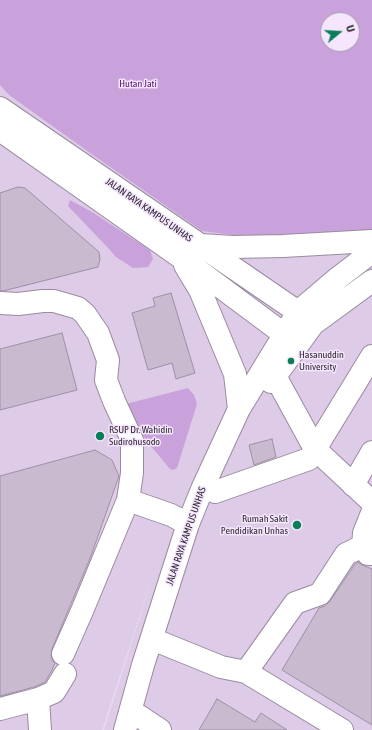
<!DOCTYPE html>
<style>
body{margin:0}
#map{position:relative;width:372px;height:730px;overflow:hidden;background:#e8d9f0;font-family:"Asap Condensed",sans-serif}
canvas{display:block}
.north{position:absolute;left:320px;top:12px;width:40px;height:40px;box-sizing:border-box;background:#f5e6fd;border:1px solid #a69bac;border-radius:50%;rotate:72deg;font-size:11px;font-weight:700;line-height:16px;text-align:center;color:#302a33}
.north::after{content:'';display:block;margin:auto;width:14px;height:18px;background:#0a7d59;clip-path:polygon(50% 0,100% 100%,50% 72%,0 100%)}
</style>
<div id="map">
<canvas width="372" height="730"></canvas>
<div class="north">U</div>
</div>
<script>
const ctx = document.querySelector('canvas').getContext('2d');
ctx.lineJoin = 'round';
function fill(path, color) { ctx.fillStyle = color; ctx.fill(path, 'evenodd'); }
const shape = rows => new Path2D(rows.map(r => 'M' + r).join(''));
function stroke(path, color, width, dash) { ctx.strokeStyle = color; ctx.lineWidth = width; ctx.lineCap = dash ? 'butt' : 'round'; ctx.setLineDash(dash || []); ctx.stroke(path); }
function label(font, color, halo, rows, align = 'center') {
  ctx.font = font + ' "Asap Condensed",sans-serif'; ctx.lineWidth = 3; ctx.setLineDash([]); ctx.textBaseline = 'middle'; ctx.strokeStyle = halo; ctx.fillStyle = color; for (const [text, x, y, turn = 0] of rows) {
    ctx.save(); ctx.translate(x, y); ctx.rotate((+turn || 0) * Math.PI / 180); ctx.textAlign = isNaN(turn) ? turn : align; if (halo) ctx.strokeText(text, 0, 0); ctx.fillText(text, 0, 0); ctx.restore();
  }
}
fill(shape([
 [0,0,372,0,372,730,104,730,159,557,102,730,0,730],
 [328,20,352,20,352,44,328,44]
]), '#decbe7');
fill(shape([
 [0,0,372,0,372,232,306,233,264,239,202,231,93,155,9,95,0,85],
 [328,20,352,20,352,44,328,44],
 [70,200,92,212,150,250,153,259,148,267,133,268,116,257,110,250,68,206],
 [188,388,194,395,197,404,177,468,173,470,170,469,120,409,122,405]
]), '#c9a2dc');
const building = shape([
 [18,187,25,188,99,252,100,259,98,267,3,291,0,291,0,193,18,187],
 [171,293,195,373,176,379,172,363,148,370,132,313,155,306,153,298,171,293],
 [62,333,77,390,0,410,0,349,62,333],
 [272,439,276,457,254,465,249,445,272,439],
 [95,450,112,460,119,476,91,556,52,649,51,656,53,661,55,663,51,672,45,682,34,687,0,696,0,476,95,450],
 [358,562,362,565,372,569,372,725,282,670,319,608,325,606,330,601,355,564,358,562],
 [217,699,255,722,261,713,287,730,199,730,217,699]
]);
fill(building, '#c9bad0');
stroke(building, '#9e90a5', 1);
const minor = shape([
 [0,108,298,312,310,322],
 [0,130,179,256,285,335,296,342],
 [200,245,233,247,283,246,372,241],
 [185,265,200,290,235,374,239,409],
 [0,303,18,304,43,301,54,301,78,308,85,314,98,333,108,360,106,380,114,401,132,440,132,473,128,500,82,611,63,654],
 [275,376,315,449,372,502],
 [271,382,313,324,372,281],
 [353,485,372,452],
 [215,492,309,459,372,356],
 [128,500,171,515,188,524],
 [372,513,364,533,363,546,368,554,372,554],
 [162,643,221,667,246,672,342,730],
 [246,672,295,603,320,594,346,554,363,546],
 [38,699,40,730],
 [0,709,38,699,54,692,65,674],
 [130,712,139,716,160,730],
 [125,730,143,665,188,524,203,487,239,409,298,312,338,278,372,252]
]);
stroke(minor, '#998ba0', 24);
stroke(minor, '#fff', 22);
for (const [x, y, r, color] of [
 [291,361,4,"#0a7d59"],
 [100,436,5,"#0a7d59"],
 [297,525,5,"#0a7d59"]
]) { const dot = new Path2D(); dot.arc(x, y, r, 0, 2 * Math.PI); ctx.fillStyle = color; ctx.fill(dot); stroke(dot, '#f5e6fd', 1.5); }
label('10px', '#55146d', '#f5e6fd', [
 ["Hutan Jati",138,84]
]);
label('10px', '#302a33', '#f5e6fd', [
 ["JALAN RAYA KAMPUS UNHAS",149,210,35],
 ["JALAN RAYA KAMPUS UNHAS",186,536,-71]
]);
label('10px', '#302a33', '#f5e6fd', [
 ["Hasanuddin",299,355],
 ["University",299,367],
 ["RSUP Dr. Wahidin",109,430],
 ["Sudirohusodo",109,442],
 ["Rumah Sakit",288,519,"right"],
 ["Pendidikan Unhas",288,531,"right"]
], 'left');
</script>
